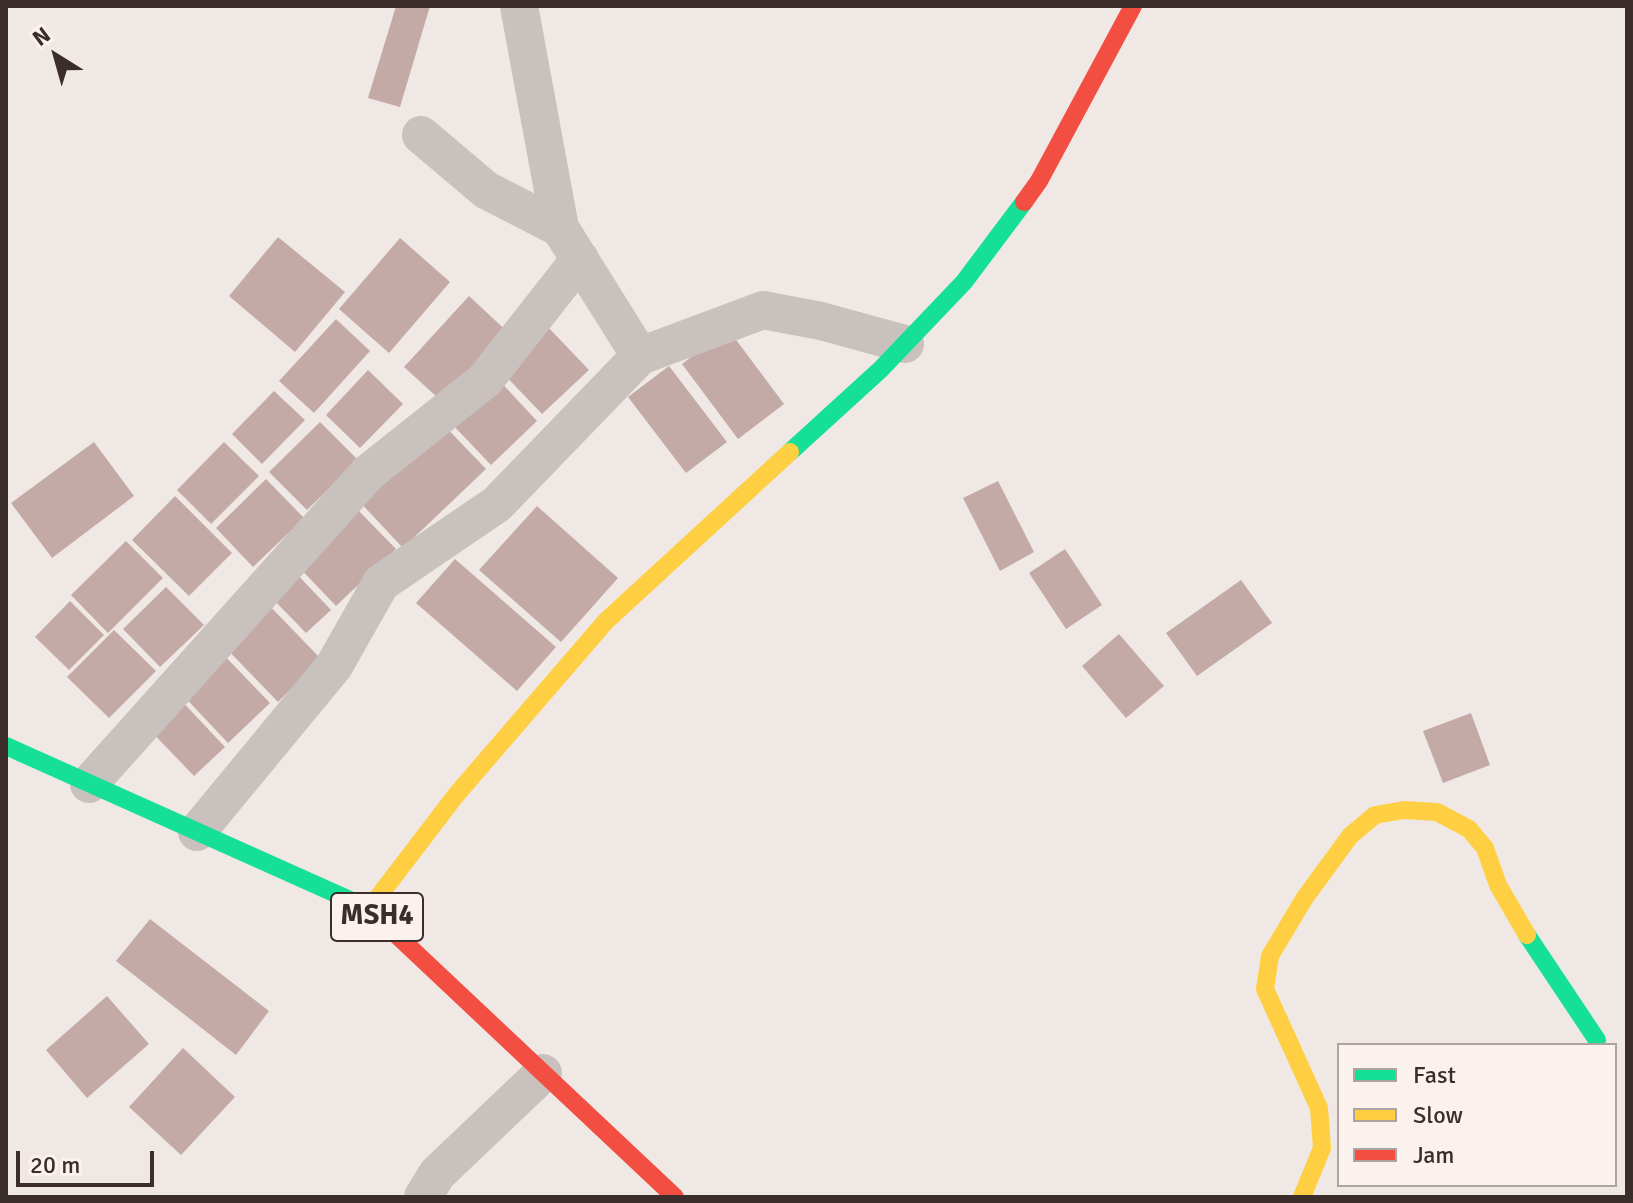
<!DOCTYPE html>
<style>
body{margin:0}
#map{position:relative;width:1633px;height:1203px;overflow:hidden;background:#f0e8e4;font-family:Signika,sans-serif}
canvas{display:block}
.frame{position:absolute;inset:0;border:8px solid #3a2d2a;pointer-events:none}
.legend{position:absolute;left:1337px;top:1043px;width:280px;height:144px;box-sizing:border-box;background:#fbf2ed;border:2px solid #aea39f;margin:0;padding:10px 14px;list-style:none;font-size:24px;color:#3a2d2a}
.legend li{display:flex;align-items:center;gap:16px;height:40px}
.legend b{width:40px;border:2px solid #aea39f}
.north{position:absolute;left:16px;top:16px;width:80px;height:80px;-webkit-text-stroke:6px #fbf2ed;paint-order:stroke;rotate:323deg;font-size:22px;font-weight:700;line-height:32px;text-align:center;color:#3a2d2a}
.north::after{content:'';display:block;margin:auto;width:28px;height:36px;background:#3a2d2a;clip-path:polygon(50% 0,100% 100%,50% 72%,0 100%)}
.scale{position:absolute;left:16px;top:1151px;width:138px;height:36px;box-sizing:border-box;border:4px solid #3a2d2a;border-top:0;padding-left:10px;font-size:24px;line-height:28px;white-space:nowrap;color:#3a2d2a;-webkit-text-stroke:6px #fbf2ed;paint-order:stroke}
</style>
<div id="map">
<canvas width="1633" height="1203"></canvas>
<div class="frame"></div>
<ul class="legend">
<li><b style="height:10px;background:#16e098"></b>Fast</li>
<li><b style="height:10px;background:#ffcf43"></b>Slow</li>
<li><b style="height:10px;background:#f24e42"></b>Jam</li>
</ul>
<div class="north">N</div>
<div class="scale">20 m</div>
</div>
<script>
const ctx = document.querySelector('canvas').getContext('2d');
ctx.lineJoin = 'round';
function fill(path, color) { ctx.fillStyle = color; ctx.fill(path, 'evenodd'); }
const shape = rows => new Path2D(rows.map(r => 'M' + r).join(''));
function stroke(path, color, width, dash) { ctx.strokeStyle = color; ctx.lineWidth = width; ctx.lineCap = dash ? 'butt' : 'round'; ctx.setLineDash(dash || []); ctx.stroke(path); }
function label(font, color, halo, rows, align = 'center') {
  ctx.font = font + ' Signika,sans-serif'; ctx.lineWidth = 6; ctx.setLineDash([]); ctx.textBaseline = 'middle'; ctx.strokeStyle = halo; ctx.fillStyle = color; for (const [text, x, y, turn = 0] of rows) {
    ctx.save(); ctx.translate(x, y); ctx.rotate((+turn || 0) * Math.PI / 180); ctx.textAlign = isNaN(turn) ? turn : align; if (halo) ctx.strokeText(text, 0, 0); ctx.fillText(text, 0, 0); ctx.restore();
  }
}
fill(shape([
 [396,6,430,6,400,107,368,98],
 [278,237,345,292,295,352,229,296],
 [400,238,450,282,389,353,339,309],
 [469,296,512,336,447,406,404,367],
 [336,319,370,351,314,413,279,381],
 [547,326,589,370,542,414,500,370],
 [728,329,784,404,738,439,682,364],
 [669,366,727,442,686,473,628,397],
 [368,370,403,404,360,448,326,415],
 [496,377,537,421,491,465,450,422],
 [274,391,305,420,262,464,232,434],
 [437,418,486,469,403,548,355,497],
 [320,422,358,460,307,510,269,472],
 [94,442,134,496,52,558,11,503],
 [224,442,259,476,211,524,177,490],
 [266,479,304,518,253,567,216,528],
 [998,481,1034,552,1000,571,963,498],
 [175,496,232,553,189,596,132,540],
 [354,506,396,549,336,606,294,562],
 [537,506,618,578,561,642,479,570],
 [126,541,163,578,108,633,71,595],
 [1065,549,1102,605,1066,629,1029,573],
 [455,559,556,647,517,691,416,603],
 [293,570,331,610,306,633,268,594],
 [1241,580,1272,623,1197,676,1166,633],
 [166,587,204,625,160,667,123,629],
 [264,600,321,659,278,702,220,642],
 [70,601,104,635,69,670,35,637],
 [114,630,156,671,109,718,67,677],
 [1119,634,1164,686,1126,718,1082,666],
 [219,650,270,703,228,743,177,689],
 [176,695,225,747,194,776,145,725],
 [1471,713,1490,765,1443,783,1423,731],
 [150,919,269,1011,236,1055,116,961],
 [107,996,149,1044,87,1098,46,1050],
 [183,1048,235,1097,181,1155,129,1107]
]), '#c3aaa6');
stroke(shape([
 [519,6,560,228,640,356,763,310,821,321,905,344],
 [421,135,486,190,560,228],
 [89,784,368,473,485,380,580,259],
 [197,832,334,666,381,583,497,504,640,356],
 [423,1197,437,1174,543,1073]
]), '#c8c1bd', 38);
stroke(shape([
 [790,452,881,369,964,282,1024,202],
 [6,746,352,901],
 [1527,935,1597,1040]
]), '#16e098', 18);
stroke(shape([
 [369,909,456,795,606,621,790,452],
 [1302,1197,1322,1148,1319,1108,1265,989,1270,956,1304,899,1350,836,1375,815,1404,810,1437,812,1469,829,1485,848,1498,885,1527,935]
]), '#ffcf43', 18);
stroke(shape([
 [1024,202,1039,181,1133,6],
 [352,901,369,909,675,1197]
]), '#f24e42', 18);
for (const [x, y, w] of [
 [377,917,92]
]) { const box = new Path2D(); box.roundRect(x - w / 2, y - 24, w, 48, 6); ctx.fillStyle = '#fbf2ed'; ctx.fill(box); stroke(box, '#3a2d2a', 2); }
label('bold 28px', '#3a2d2a', null, [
 ["MSH4",377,917]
]);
</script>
